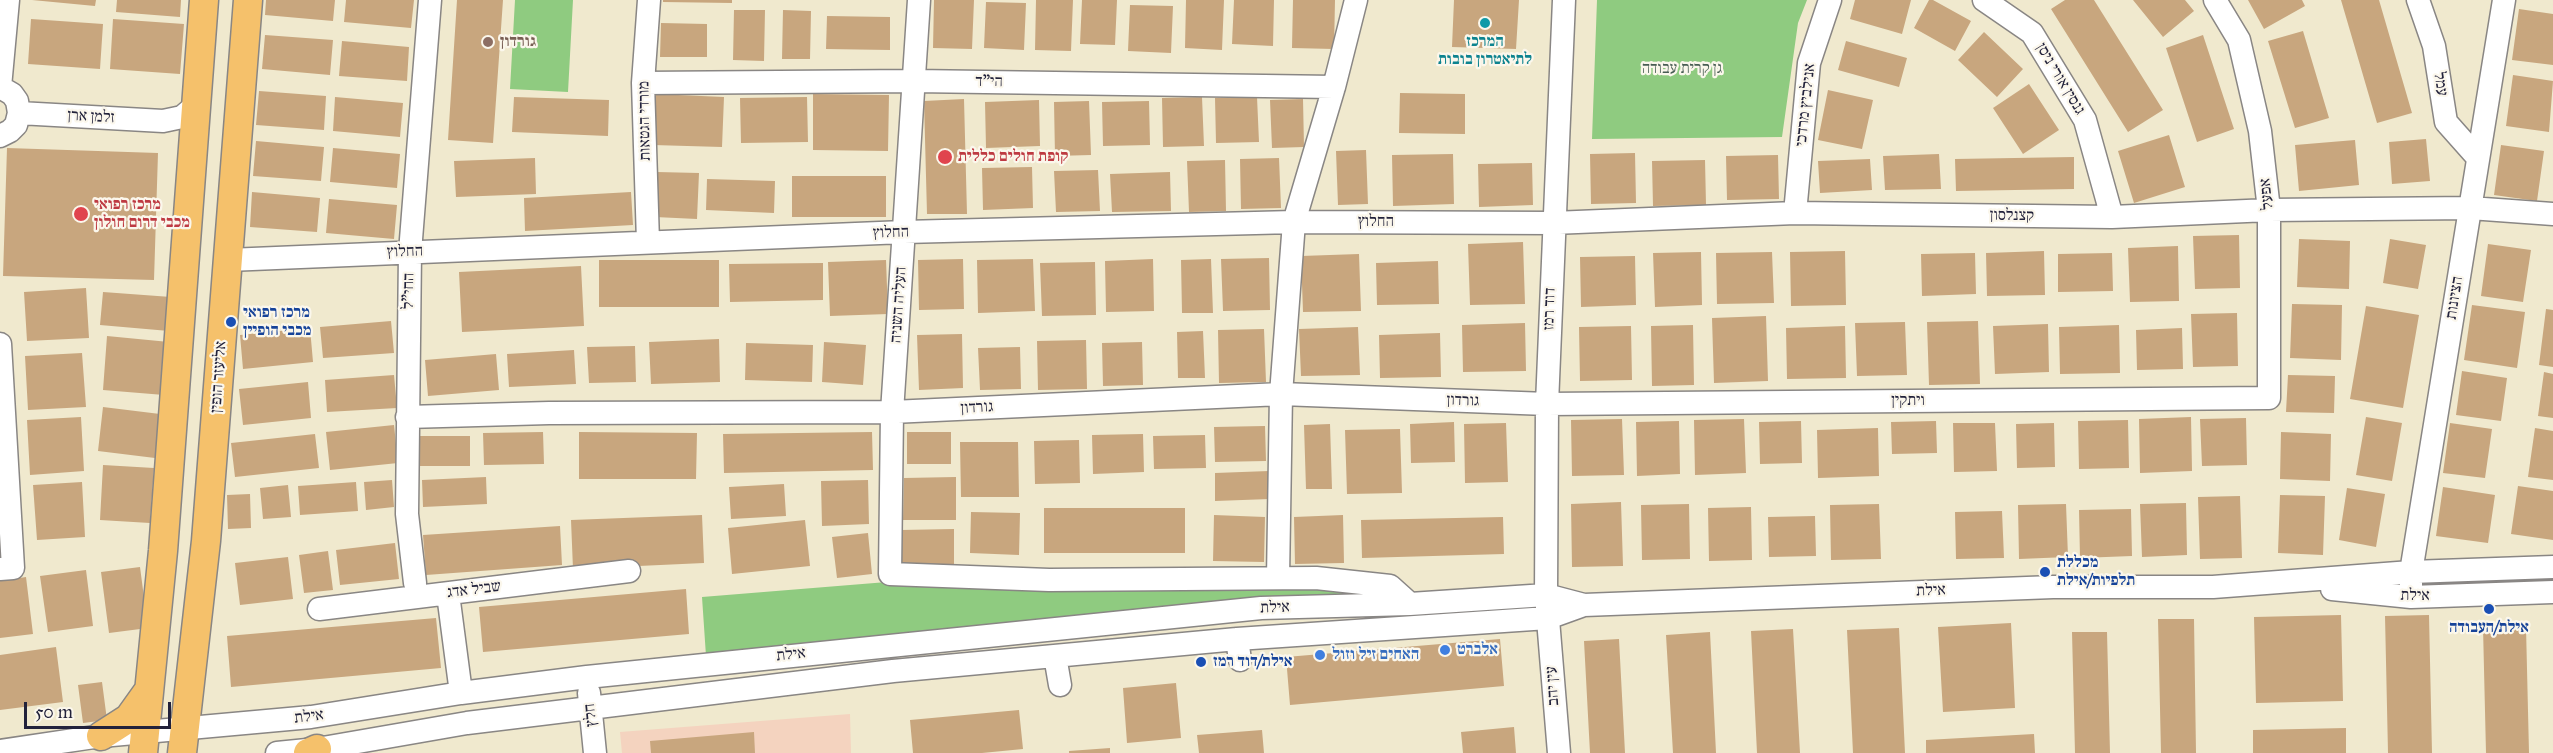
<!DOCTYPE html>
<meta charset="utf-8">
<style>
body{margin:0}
#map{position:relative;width:2553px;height:753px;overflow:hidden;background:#f0e9ce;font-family:"IM FELL Great Primer",serif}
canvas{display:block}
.scale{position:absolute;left:24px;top:702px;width:147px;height:27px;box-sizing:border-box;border:3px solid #22223b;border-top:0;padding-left:8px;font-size:18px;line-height:21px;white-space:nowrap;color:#22223b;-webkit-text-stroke:4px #fbf7ec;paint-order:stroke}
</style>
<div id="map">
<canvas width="2553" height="753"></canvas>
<div class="scale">50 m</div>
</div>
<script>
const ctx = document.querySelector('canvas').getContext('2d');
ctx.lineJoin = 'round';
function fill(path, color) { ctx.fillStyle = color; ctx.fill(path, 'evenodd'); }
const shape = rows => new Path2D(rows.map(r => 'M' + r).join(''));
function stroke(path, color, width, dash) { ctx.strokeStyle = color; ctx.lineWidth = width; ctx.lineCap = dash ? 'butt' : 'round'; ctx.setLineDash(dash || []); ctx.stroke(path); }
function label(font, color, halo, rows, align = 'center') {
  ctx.font = font + ' "IM FELL Great Primer","Frank Ruhl Libre",serif'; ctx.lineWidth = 4.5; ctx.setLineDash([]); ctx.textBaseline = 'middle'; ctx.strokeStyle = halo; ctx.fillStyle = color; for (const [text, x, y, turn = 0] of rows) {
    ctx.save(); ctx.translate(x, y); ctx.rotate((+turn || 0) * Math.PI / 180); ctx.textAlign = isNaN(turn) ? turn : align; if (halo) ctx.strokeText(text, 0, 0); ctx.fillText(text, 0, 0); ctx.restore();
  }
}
fill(shape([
 [850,714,851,753,622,753,620,732]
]), '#f4d3bf');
fill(shape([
 [515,0,573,0,568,92,510,89],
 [1597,0,1807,0,1798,23,1782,137,1592,139],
 [924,579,1386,589,1387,601,706,656,702,597]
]), '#8fcb80');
fill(shape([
 [32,0,96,0,95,6],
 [117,0,181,0,180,17,116,12],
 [266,0,335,0,333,21,265,15],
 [346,0,414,0,411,28,344,22],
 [457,0,503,0,493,143,448,140],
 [663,0,732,0,732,3,663,2],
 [934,0,974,0,972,49,933,48],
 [1036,0,1073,0,1071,51,1035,50],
 [1082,0,1117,0,1115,45,1080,44],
 [1186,0,1224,0,1222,50,1185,48],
 [1234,0,1274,0,1273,46,1232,44],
 [1293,0,1335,0,1334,49,1292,48],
 [1454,0,1519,0,1516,49,1452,47],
 [1855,0,1911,0,1902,34,1850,19],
 [1929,0,1933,0,1971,21,1955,51,1914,28],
 [2065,0,2094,0,2163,110,2128,132,2051,9],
 [2133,0,2185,0,2194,11,2163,37],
 [2248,0,2302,0,2305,6,2264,29],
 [2341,0,2379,0,2412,113,2377,123],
 [986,2,1026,3,1024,50,984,48],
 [1130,5,1173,6,1171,53,1128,51],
 [2519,9,2553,14,2553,65,2512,60],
 [734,10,765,10,764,61,733,60],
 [783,10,811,11,810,59,782,59],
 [827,16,890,17,890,50,826,49],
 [31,19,103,24,100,69,28,64],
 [113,19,184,24,180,74,110,69],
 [661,23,707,24,707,57,660,57],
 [2303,31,2329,118,2295,128,2268,41],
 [1984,32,2023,69,1997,97,1958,60],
 [265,35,333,40,330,75,262,69],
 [2203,35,2234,129,2197,142,2166,48],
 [342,41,409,47,407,81,339,76],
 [1846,41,1907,58,1899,87,1838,70],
 [2513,75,2553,81,2549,132,2506,126],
 [2029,84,2059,130,2023,154,1993,108],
 [1828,90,1873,100,1862,149,1818,140],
 [259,91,326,96,324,130,256,125],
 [1400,93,1465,94,1465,134,1399,133],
 [655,94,724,97,722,147,653,145],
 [813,94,889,95,888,151,813,150],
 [335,97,403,103,400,137,333,131],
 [514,97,609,100,608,136,512,132],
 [807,97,808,142,741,143,740,98],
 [1202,97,1204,146,1163,147,1162,98],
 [1257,97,1259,142,1216,143,1215,98],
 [964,99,967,214,927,214,924,101],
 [1303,99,1304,147,1272,148,1270,100],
 [1039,100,1040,146,986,148,985,102],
 [1089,101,1091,155,1055,156,1054,102],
 [1149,101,1150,145,1103,146,1102,102],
 [2169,135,2185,187,2134,203,2118,151],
 [2426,139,2430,181,2392,184,2389,142],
 [2355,140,2359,185,2299,191,2295,145],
 [256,141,324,147,321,181,253,176],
 [2501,145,2544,151,2537,201,2494,195],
 [7,148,158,153,154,280,3,276],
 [333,148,400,154,397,188,330,182],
 [1366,150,1368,204,1338,205,1336,151],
 [1635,153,1636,203,1591,204,1590,154],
 [1453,154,1454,204,1393,206,1392,155],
 [1939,154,1941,189,1885,190,1883,156],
 [1778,155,1779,199,1727,200,1726,156],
 [2074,157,2074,189,1956,191,1955,159],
 [535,158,536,194,456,197,454,161],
 [1279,158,1281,208,1241,209,1240,159],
 [1870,159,1872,190,1820,193,1818,161],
 [1225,160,1226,211,1189,212,1187,161],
 [1705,160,1706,205,1653,206,1652,161],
 [1532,163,1533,205,1479,207,1478,164],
 [1032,167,1033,208,983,210,982,168],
 [1098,170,1100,211,1056,212,1054,171],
 [657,172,699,173,697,219,655,217],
 [1170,172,1171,211,1112,212,1110,174],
 [792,176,886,176,886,217,792,217],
 [707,179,775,181,774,213,706,210],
 [252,192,320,198,317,232,250,227],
 [631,192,633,225,525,231,524,198],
 [329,199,397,205,394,239,326,233],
 [2239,235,2240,288,2195,289,2193,236],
 [2299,239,2350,241,2349,289,2297,287],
 [2390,239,2426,245,2418,289,2383,283],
 [1523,242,1525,304,1470,305,1468,244],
 [2488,244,2531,250,2523,302,2481,296],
 [2178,246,2179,301,2130,302,2128,248],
 [1845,251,1846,305,1791,306,1790,252],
 [2044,251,2045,295,1987,296,1986,253],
 [1701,252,1702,305,1655,307,1653,253],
 [1772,252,1774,303,1717,304,1716,253],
 [1975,253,1976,294,1922,296,1921,254],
 [2112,253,2113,291,2058,292,2058,254],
 [1359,254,1361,311,1303,312,1301,256],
 [1635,256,1636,305,1581,307,1580,257],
 [1269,258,1270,310,1223,311,1221,259],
 [963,259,964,309,919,310,918,260],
 [1033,259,1035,311,978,313,977,260],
 [1153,259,1154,311,1106,312,1105,261],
 [1211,259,1213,313,1182,313,1181,260],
 [599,260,719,260,719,307,599,307],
 [886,260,888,314,830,316,828,262],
 [1438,261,1439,304,1377,305,1376,263],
 [1095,262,1096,315,1042,316,1040,263],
 [823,263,823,300,730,302,729,264],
 [581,266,584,326,462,332,459,272],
 [86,288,89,338,27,341,24,292],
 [103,292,171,297,169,331,100,325],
 [2292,304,2342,305,2341,360,2290,358],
 [2472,305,2525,312,2517,368,2464,360],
 [2366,306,2419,315,2403,408,2350,399],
 [2546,309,2553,310,2553,367,2539,365],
 [2237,313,2238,366,2193,367,2191,314],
 [1766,316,1768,381,1714,383,1712,318],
 [391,321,394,353,323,358,320,327],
 [1978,321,1980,384,1929,385,1927,322],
 [1905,322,1907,375,1857,376,1855,323],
 [1525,323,1526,371,1463,372,1462,325],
 [2048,324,2049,372,1995,374,1993,326],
 [1693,325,1694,385,1652,386,1651,326],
 [2119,325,2120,373,2060,374,2059,327],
 [1631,326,1632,380,1580,381,1579,327],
 [1845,326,1846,378,1787,379,1786,328],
 [1358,327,1360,375,1301,376,1299,329],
 [310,328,313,362,243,369,240,335],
 [2182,328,2183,369,2137,370,2136,330],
 [1264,329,1266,382,1219,383,1218,330],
 [1203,331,1205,378,1178,378,1177,332],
 [1440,333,1441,377,1380,378,1379,335],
 [962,334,963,388,919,390,917,335],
 [107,336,169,342,164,395,103,390],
 [719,339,720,382,651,384,649,342],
 [1086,340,1087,389,1038,390,1037,341],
 [824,342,866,345,863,385,822,382],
 [1142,342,1143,385,1103,386,1102,343],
 [746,343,813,345,812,382,745,380],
 [635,346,636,382,589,383,587,347],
 [1020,347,1021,389,980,390,978,348],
 [574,350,576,384,509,387,507,354],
 [82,353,86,407,28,410,25,356],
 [496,354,499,390,428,396,425,360],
 [2462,371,2507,378,2501,421,2456,415],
 [2544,372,2553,374,2553,418,2538,416],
 [394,375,397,408,327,412,325,380],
 [2288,375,2335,376,2334,413,2286,412],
 [308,382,311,418,243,425,239,389],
 [103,407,160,414,155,458,98,451],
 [81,417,84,471,30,475,27,420],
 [2191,417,2192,471,2140,473,2139,419],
 [2366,417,2402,423,2392,481,2356,475],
 [2246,418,2247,465,2202,466,2200,419],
 [1622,419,1624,475,1572,476,1571,420],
 [1744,419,1746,473,1695,475,1694,420],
 [2128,420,2129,468,2079,469,2078,421],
 [1679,421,1680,474,1637,476,1636,422],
 [1801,421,1802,463,1760,464,1759,422],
 [1936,421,1937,453,1892,454,1891,422],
 [1454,422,1455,462,1411,463,1410,424],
 [1506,423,1508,482,1465,483,1464,424],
 [1953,423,1995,423,1997,471,1954,472],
 [2054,423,2055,467,2017,468,2016,424],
 [2450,423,2492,429,2485,478,2443,473],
 [1330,424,1332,489,1306,489,1304,425],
 [394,425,398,463,330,470,326,432],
 [1265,426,1266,461,1215,462,1214,427],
 [1878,428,1879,476,1818,478,1817,430],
 [2535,428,2553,431,2553,480,2528,477],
 [1400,429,1402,493,1347,494,1345,430],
 [543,432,544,464,484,465,483,433],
 [579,432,697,433,696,479,579,479],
 [872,432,873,470,724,473,723,434],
 [907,432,951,432,951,464,907,464],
 [2281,432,2331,434,2330,481,2280,479],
 [315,434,319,468,235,477,231,443],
 [1143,434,1144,472,1093,474,1092,435],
 [1205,435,1206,468,1154,469,1153,436],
 [417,436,470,436,470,466,417,466],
 [1079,440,1080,483,1035,484,1034,441],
 [960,442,1018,442,1019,497,961,497],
 [103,465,154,468,150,523,100,520],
 [1269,471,1270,499,1215,501,1215,473],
 [486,477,487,504,423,507,422,480],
 [956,477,956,520,903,520,904,478],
 [392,480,394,507,366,510,364,482],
 [868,480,869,524,822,526,821,481],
 [82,482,85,537,37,540,33,485],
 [356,482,358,511,300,515,298,486],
 [784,484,786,516,731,519,729,487],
 [288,485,291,517,263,519,260,488],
 [2518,486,2553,491,2553,540,2511,534],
 [2443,487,2495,495,2488,543,2436,536],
 [2347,488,2385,494,2376,547,2339,540],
 [250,494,251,528,228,529,227,495],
 [2280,495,2325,496,2323,555,2278,553],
 [2240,496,2242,558,2200,559,2198,497],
 [1621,502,1623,566,1572,567,1571,504],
 [2186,503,2187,555,2142,557,2140,504],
 [1689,504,1690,559,1642,560,1641,505],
 [1879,504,1881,559,1831,560,1830,505],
 [2066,504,2068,557,2019,559,2018,505],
 [1751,507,1752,560,1709,561,1708,508],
 [1044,508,1185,508,1185,553,1044,553],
 [2131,509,2132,556,2080,558,2079,510],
 [2002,511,2004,558,1956,559,1955,512],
 [971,512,1020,513,1019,555,970,553],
 [702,515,704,563,573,569,571,520],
 [1214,515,1265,517,1264,562,1213,561],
 [1343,515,1344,563,1295,564,1294,517],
 [1815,516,1816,556,1769,557,1768,517],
 [1503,517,1504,554,1362,558,1361,520],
 [805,520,810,566,732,574,728,528],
 [560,526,562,565,426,575,423,535],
 [954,529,954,565,901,565,901,530],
 [868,533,872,574,837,578,832,537],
 [395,543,399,579,340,585,336,550],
 [328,551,333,590,304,593,299,555],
 [288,557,293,599,240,605,235,563],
 [140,567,148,628,109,633,101,572],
 [86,570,93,626,48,632,40,576],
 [26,577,33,634,0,638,0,581],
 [686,589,689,634,483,652,479,607],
 [2341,615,2343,701,2256,703,2254,617],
 [2429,615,2432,753,2388,753,2385,616],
 [436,618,441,668,231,687,227,636],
 [2158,619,2194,619,2196,753,2161,753],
 [2011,623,2015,708,1943,712,1938,627],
 [2483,627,2526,627,2529,753,2486,753],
 [1899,628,1905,753,1853,753,1847,630],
 [1793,629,1800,753,1757,753,1751,631],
 [1710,632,1716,753,1673,753,1666,635],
 [2072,632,2107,632,2110,753,2075,753],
 [1500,639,1504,686,1290,705,1286,657],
 [1619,639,1625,753,1590,753,1584,641],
 [56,647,63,702,0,710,0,655],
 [102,682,107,720,83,723,78,685],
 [1176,683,1181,738,1127,743,1123,688],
 [1019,710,1023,749,982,753,913,753,910,720],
 [1514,727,1516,753,1463,753,1461,732],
 [2346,728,2346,753,2253,753,2253,730],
 [1262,730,1264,753,1199,753,1197,735],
 [754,732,755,753,651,753,650,741],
 [2034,734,2035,753,1926,753,1926,740],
 [1110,748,1110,753,1069,753,1069,751]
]), '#c8a67e');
const minor = shape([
 [919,0,892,412,890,574,1049,580,1316,578,1390,586,1410,604],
 [1984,0,2032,33,2085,120,2112,217],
 [2418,0,2434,46,2446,122,2478,158],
 [643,83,915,81,1334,87],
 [0,87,8,0],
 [0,87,12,94,17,101,19,113,16,125,10,131,0,136],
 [19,113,163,121,182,117,195,106],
 [1795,213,1809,63,1830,0],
 [648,242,643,83,649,0],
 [228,260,904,232,1294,222,1553,223,1795,213,2112,217,2269,210,2470,208,2553,214],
 [0,344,13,568,0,569],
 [407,417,549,413,892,412,1281,394,1547,404,2269,398,2269,210,2260,131,2239,40,2215,0],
 [1278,578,1281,394,1294,222,1334,87,1356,0],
 [415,583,407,514,410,252,430,0],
 [2332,589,2411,597,2553,592],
 [448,594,461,693],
 [2411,597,2411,572,2504,0],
 [319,609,629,571],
 [1237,639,1240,660],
 [1055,656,1060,685],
 [589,693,595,753],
 [0,751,101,736,311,717,461,693,587,677,1261,608,1410,604,1546,595,1584,605,2053,587,2213,587,2411,572,2553,567],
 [277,753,317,749,467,723,893,671,1237,639,1548,618,1584,605],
 [1559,753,1546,595,1547,404,1564,0]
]);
const major = shape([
 [101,736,129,718,149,690],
 [143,753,163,551,204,0],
 [182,753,206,541,248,0],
 [308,753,317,749]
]);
stroke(minor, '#898684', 25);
stroke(major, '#898684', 31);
stroke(minor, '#fff', 22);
stroke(major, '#f5c16b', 28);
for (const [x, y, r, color] of [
 [1485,23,6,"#0f9aa8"],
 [488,42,6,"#8d6e63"],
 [945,157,8,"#e0444e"],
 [81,214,8,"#e0444e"],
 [231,322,6,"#1a4fb4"],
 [2045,572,6,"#1a4fb4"],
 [2489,609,6,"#1a4fb4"],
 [1445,650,6,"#3f7fe0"],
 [1320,655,6,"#3f7fe0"],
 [1201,662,6,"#1a4fb4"]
]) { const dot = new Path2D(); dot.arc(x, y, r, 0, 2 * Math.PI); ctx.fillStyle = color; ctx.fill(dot); stroke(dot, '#fbf7ec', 2); }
label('bold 16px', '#785e54', '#fbf7ec', [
 ["גורדון",500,42]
], 'left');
label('bold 16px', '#0d838f', '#fbf7ec', [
 ["המרכז",1485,42],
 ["לתיאטרון בובות",1485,60]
]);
label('16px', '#485d53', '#fbf7ec', [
 ["גן קרית עבודה",1682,69]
]);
label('16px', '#22223b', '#fbf7ec', [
 ["גנסין אורי ניסן",2060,79,59],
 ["הי\"ד",989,82,1],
 ["עמל",2440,84,81],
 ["אנילביץ מרדכי",1806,105,-84],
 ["זלמן ארן",91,117,3],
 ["מורדי הגטאות",645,121,-91],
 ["אפעל",2267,194,-96],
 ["קצנלסון",2012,216,1],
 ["החלוץ",1376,222],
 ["החלוץ",891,233,-2],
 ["החלוץ",405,252,-2],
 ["החי\"ל",409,291,-89],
 ["הציונות",2455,298,-81],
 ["העליה השניה",899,305,-86],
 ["דוד רמז",1550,309,-88],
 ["אליעזר הופין",219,377,-86],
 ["גורדון",1463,401,2],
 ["ויתקין",1908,401],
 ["גורדון",977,408,-3],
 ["שביל אדג",474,590,-7],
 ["אילת",1931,591,-2],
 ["אילת",2415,596,1],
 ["אילת",1275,608,-2],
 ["אילת",791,655,-6],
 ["עין יהב",1553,686,-94],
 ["חלץ",591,715,-96],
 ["אילת",309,717,-7]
]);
label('bold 16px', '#be3a42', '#fbf7ec', [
 ["קופת חולים כללית",958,157],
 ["מרכז רפואי",94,205],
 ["מכבי דרום חולון",94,223]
], 'left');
label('bold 16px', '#164399', '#fbf7ec', [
 ["מרכז רפואי",243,313],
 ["מכבי הופיין",243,331],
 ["מכללת",2057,563],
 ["תלפיות/אילת",2057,581],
 ["אילת/העבודה",2489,628,"center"],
 ["אילת/דוד רמז",1213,662]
], 'left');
label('bold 16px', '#366cbe', '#fbf7ec', [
 ["אלברט",1457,650],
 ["האחים זיל וזול",1332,655]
], 'left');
</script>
